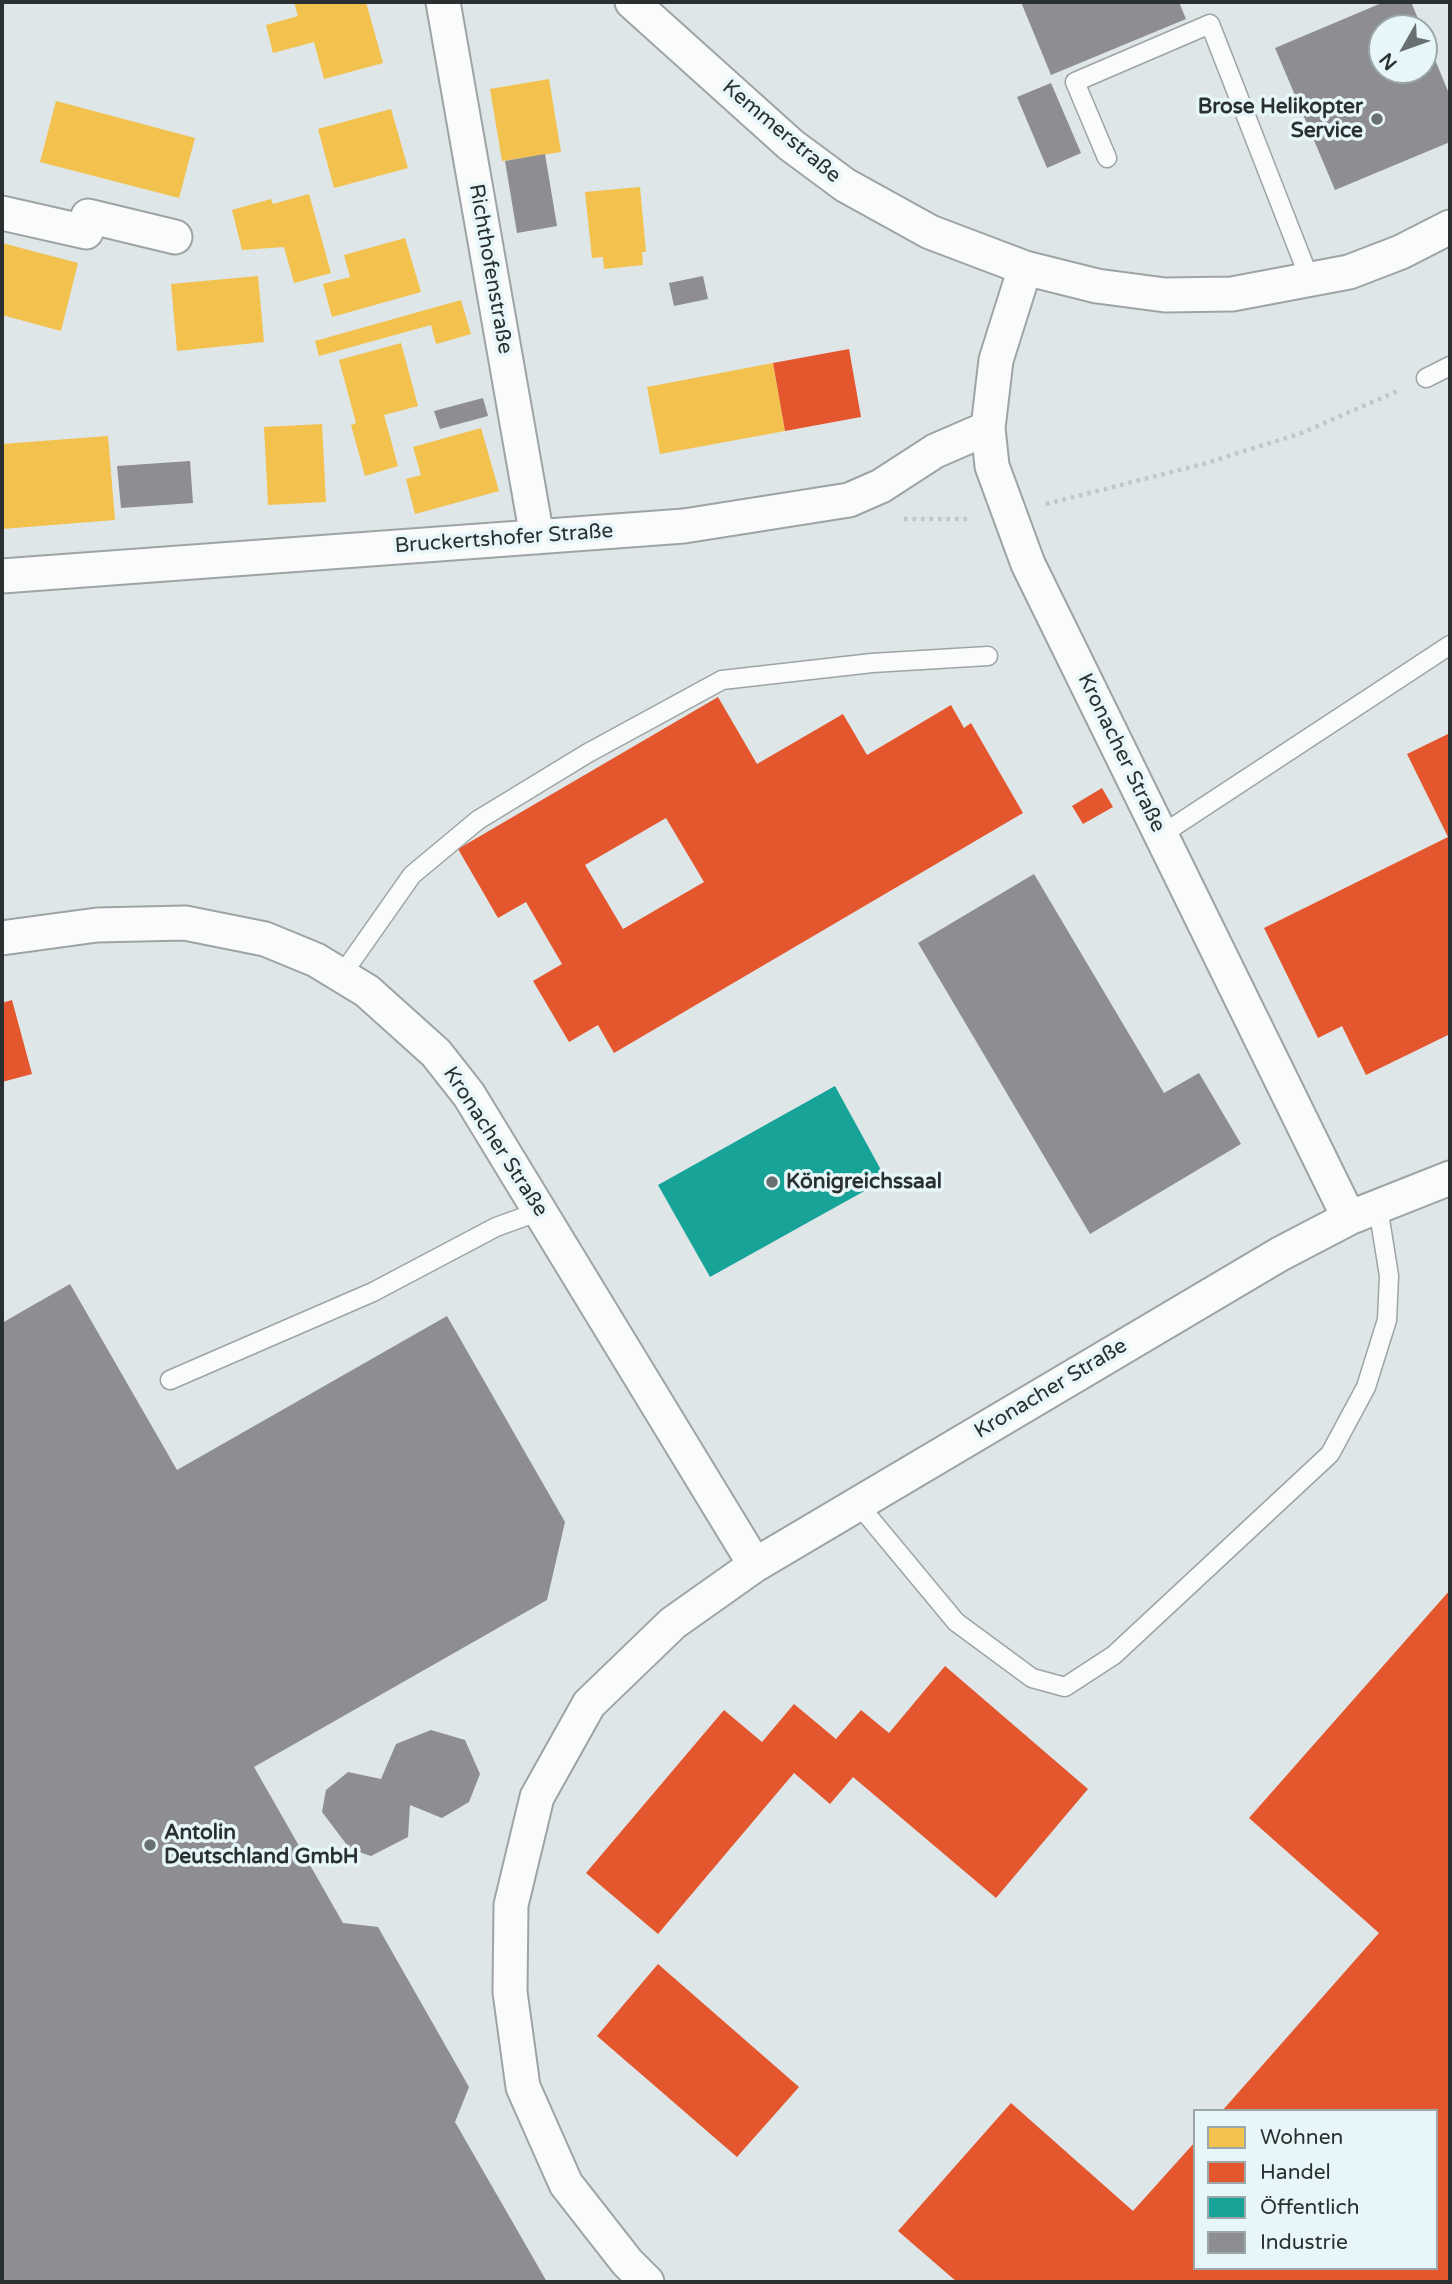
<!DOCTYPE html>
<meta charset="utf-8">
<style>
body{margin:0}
#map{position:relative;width:1452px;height:2284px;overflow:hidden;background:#dee6e7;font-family:"Varela Round",sans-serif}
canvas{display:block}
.frame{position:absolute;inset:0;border:4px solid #2a3031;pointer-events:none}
.legend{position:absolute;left:1193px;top:2109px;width:245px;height:161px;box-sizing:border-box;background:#e7f6f8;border:2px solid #9ba7a8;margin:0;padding:9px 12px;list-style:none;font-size:21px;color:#2a3031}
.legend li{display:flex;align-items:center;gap:14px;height:35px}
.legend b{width:35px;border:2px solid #9ba7a8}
.north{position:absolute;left:1368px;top:14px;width:70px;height:70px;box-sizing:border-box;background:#e7f6f8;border:2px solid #9ba7a8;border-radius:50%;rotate:230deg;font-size:19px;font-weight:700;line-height:28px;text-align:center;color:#2a3031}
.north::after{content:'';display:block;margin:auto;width:24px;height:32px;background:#697071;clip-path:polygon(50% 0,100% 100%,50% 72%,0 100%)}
</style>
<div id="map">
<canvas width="1452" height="2284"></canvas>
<div class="frame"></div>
<ul class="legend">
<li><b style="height:19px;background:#f2c14e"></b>Wohnen</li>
<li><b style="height:19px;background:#e4572e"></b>Handel</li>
<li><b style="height:19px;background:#17a398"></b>Öffentlich</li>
<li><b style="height:19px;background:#8d8d92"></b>Industrie</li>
</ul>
<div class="north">N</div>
</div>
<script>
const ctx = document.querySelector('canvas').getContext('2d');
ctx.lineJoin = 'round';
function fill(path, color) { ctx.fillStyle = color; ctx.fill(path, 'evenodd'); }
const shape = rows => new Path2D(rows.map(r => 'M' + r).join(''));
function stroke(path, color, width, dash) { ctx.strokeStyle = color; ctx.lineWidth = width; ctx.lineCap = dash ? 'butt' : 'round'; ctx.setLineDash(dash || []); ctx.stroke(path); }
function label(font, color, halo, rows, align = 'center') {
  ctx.font = font + ' "Varela Round",sans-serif'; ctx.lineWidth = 7; ctx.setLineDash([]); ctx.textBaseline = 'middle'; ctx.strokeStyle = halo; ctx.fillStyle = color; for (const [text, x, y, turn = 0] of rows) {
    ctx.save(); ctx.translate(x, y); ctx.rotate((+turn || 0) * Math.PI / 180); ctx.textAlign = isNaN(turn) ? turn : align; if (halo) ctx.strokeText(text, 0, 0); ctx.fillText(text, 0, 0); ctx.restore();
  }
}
fill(shape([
 [294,2,366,2,383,63,324,79,314,42,273,53,266,25,298,16],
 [549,79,561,152,502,161,490,89],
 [56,101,195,138,179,198,40,162],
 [391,109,408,168,334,188,318,129],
 [640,187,646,252,642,252,643,265,604,269,603,257,592,258,585,192],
 [309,194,331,273,294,283,284,247,242,250,232,210,271,199,273,204],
 [405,238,421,292,332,317,323,284,350,277,344,255],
 [2,243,78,263,61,331,2,315],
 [258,276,264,342,177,351,171,284],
 [461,300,471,334,436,344,431,325,319,356,315,341],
 [401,343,418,406,384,415,398,466,365,476,351,425,356,423,339,360],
 [773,363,785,431,660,454,647,387],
 [322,424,326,502,268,505,264,427],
 [481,428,499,491,415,514,406,479,421,475,413,447],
 [108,436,115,520,2,529,2,444]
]), '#f2c14e');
fill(shape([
 [849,349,861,417,785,431,773,363],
 [718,697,757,764,843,714,867,755,951,705,964,728,971,723,1023,813,614,1053,598,1025,569,1042,533,981,562,964,526,902,498,918,458,849],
 [666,818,704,882,623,929,585,865],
 [1450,733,1450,1034,1366,1075,1342,1026,1318,1038,1264,928,1448,837,1407,754],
 [1102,788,1113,807,1083,824,1072,806],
 [12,1000,32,1074,2,1082,2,1003],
 [1450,1590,1450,2282,957,2282,898,2231,1011,2103,1133,2211,1195,2142,1195,2268,1436,2268,1436,2111,1222,2111,1379,1933,1249,1818],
 [945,1666,1088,1789,996,1898,853,1777,830,1804,794,1773,658,1934,586,1873,724,1710,762,1742,794,1704,836,1739,861,1710,889,1733],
 [658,1964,799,2087,737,2157,597,2036]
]), '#e4572e');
fill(shape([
 [835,1086,886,1179,710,1277,658,1185]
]), '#17a398');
fill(shape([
 [1021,2,1179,2,1186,19,1051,75],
 [1384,2,1411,2,1422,28,1382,28,1382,70,1424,70,1424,33,1450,96,1450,142,1335,190,1275,48],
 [1051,83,1081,153,1047,168,1017,97],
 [545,154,557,226,517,233,505,161],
 [703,276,708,299,674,306,669,283],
 [483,398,488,416,440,429,434,411],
 [190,461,193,503,121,508,117,466],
 [1034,874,1164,1093,1199,1073,1241,1144,1090,1234,918,943],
 [70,1284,177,1470,447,1316,565,1522,547,1600,254,1767,343,1923,378,1927,469,2087,455,2122,547,2282,2,2282,2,1323],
 [431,1730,465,1740,480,1774,469,1802,442,1818,410,1805,408,1837,371,1856,350,1849,322,1812,326,1790,348,1772,381,1779,396,1744]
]), '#8d8d92');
const lane = shape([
 [1107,158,1075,82,1210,24,1310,280],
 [1426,378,1450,366],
 [1161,835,1450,645],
 [341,976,412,875,478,820,588,753,722,680,872,663,988,656],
 [170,1380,373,1292,496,1227,540,1211],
 [858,1504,956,1622,1032,1678,1065,1687,1114,1655,1330,1454,1366,1387,1387,1320,1389,1276,1378,1207]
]);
const street = shape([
 [443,2,537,537],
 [632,2,791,145,845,185,930,232,1025,268,1097,286,1165,295,1232,294,1349,272,1401,252,1450,227],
 [2,213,86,232,88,216,175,237],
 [1025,268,996,360,988,428,992,466,1028,564,1349,1218],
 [2,576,684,526,849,500,881,486,935,451,988,428],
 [2,938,97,925,185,923,265,939,316,960,367,991,436,1053,469,1095,755,1565],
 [647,2282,627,2262,566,2184,523,2087,510,1992,511,1905,537,1797,589,1704,673,1623,755,1565,1280,1254,1349,1218,1450,1178]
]);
stroke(lane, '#9ea4a5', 21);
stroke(street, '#9ea4a5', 37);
stroke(shape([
 [1046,504,1203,464,1299,434,1400,390],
 [904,519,972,519]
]), '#c3c5c6', 4.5, [3.5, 5]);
stroke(lane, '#fafbfb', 18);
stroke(street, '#fafbfb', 33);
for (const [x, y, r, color] of [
 [1377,119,7,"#697071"],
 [772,1182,7,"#697071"],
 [150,1845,7,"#697071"]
]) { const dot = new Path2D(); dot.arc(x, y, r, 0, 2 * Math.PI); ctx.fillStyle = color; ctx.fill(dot); stroke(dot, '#e7f6f8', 2.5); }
label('bold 21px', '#2a3031', '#e7f6f8', [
 ["Brose Helikopter",1363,107,"right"],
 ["Service",1363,131,"right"],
 ["Königreichssaal",786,1182],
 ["Antolin",164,1833],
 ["Deutschland GmbH",164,1857]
], 'left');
label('21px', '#2a3031', '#e7f6f8', [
 ["Kemmerstraße",781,132,40],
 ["Richthofenstraße",490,269,80],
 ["Bruckertshofer Straße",504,539,-4],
 ["Kronacher Straße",1121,753,64],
 ["Kronacher Straße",495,1142,57],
 ["Kronacher Straße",1051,1389,-31]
]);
</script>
